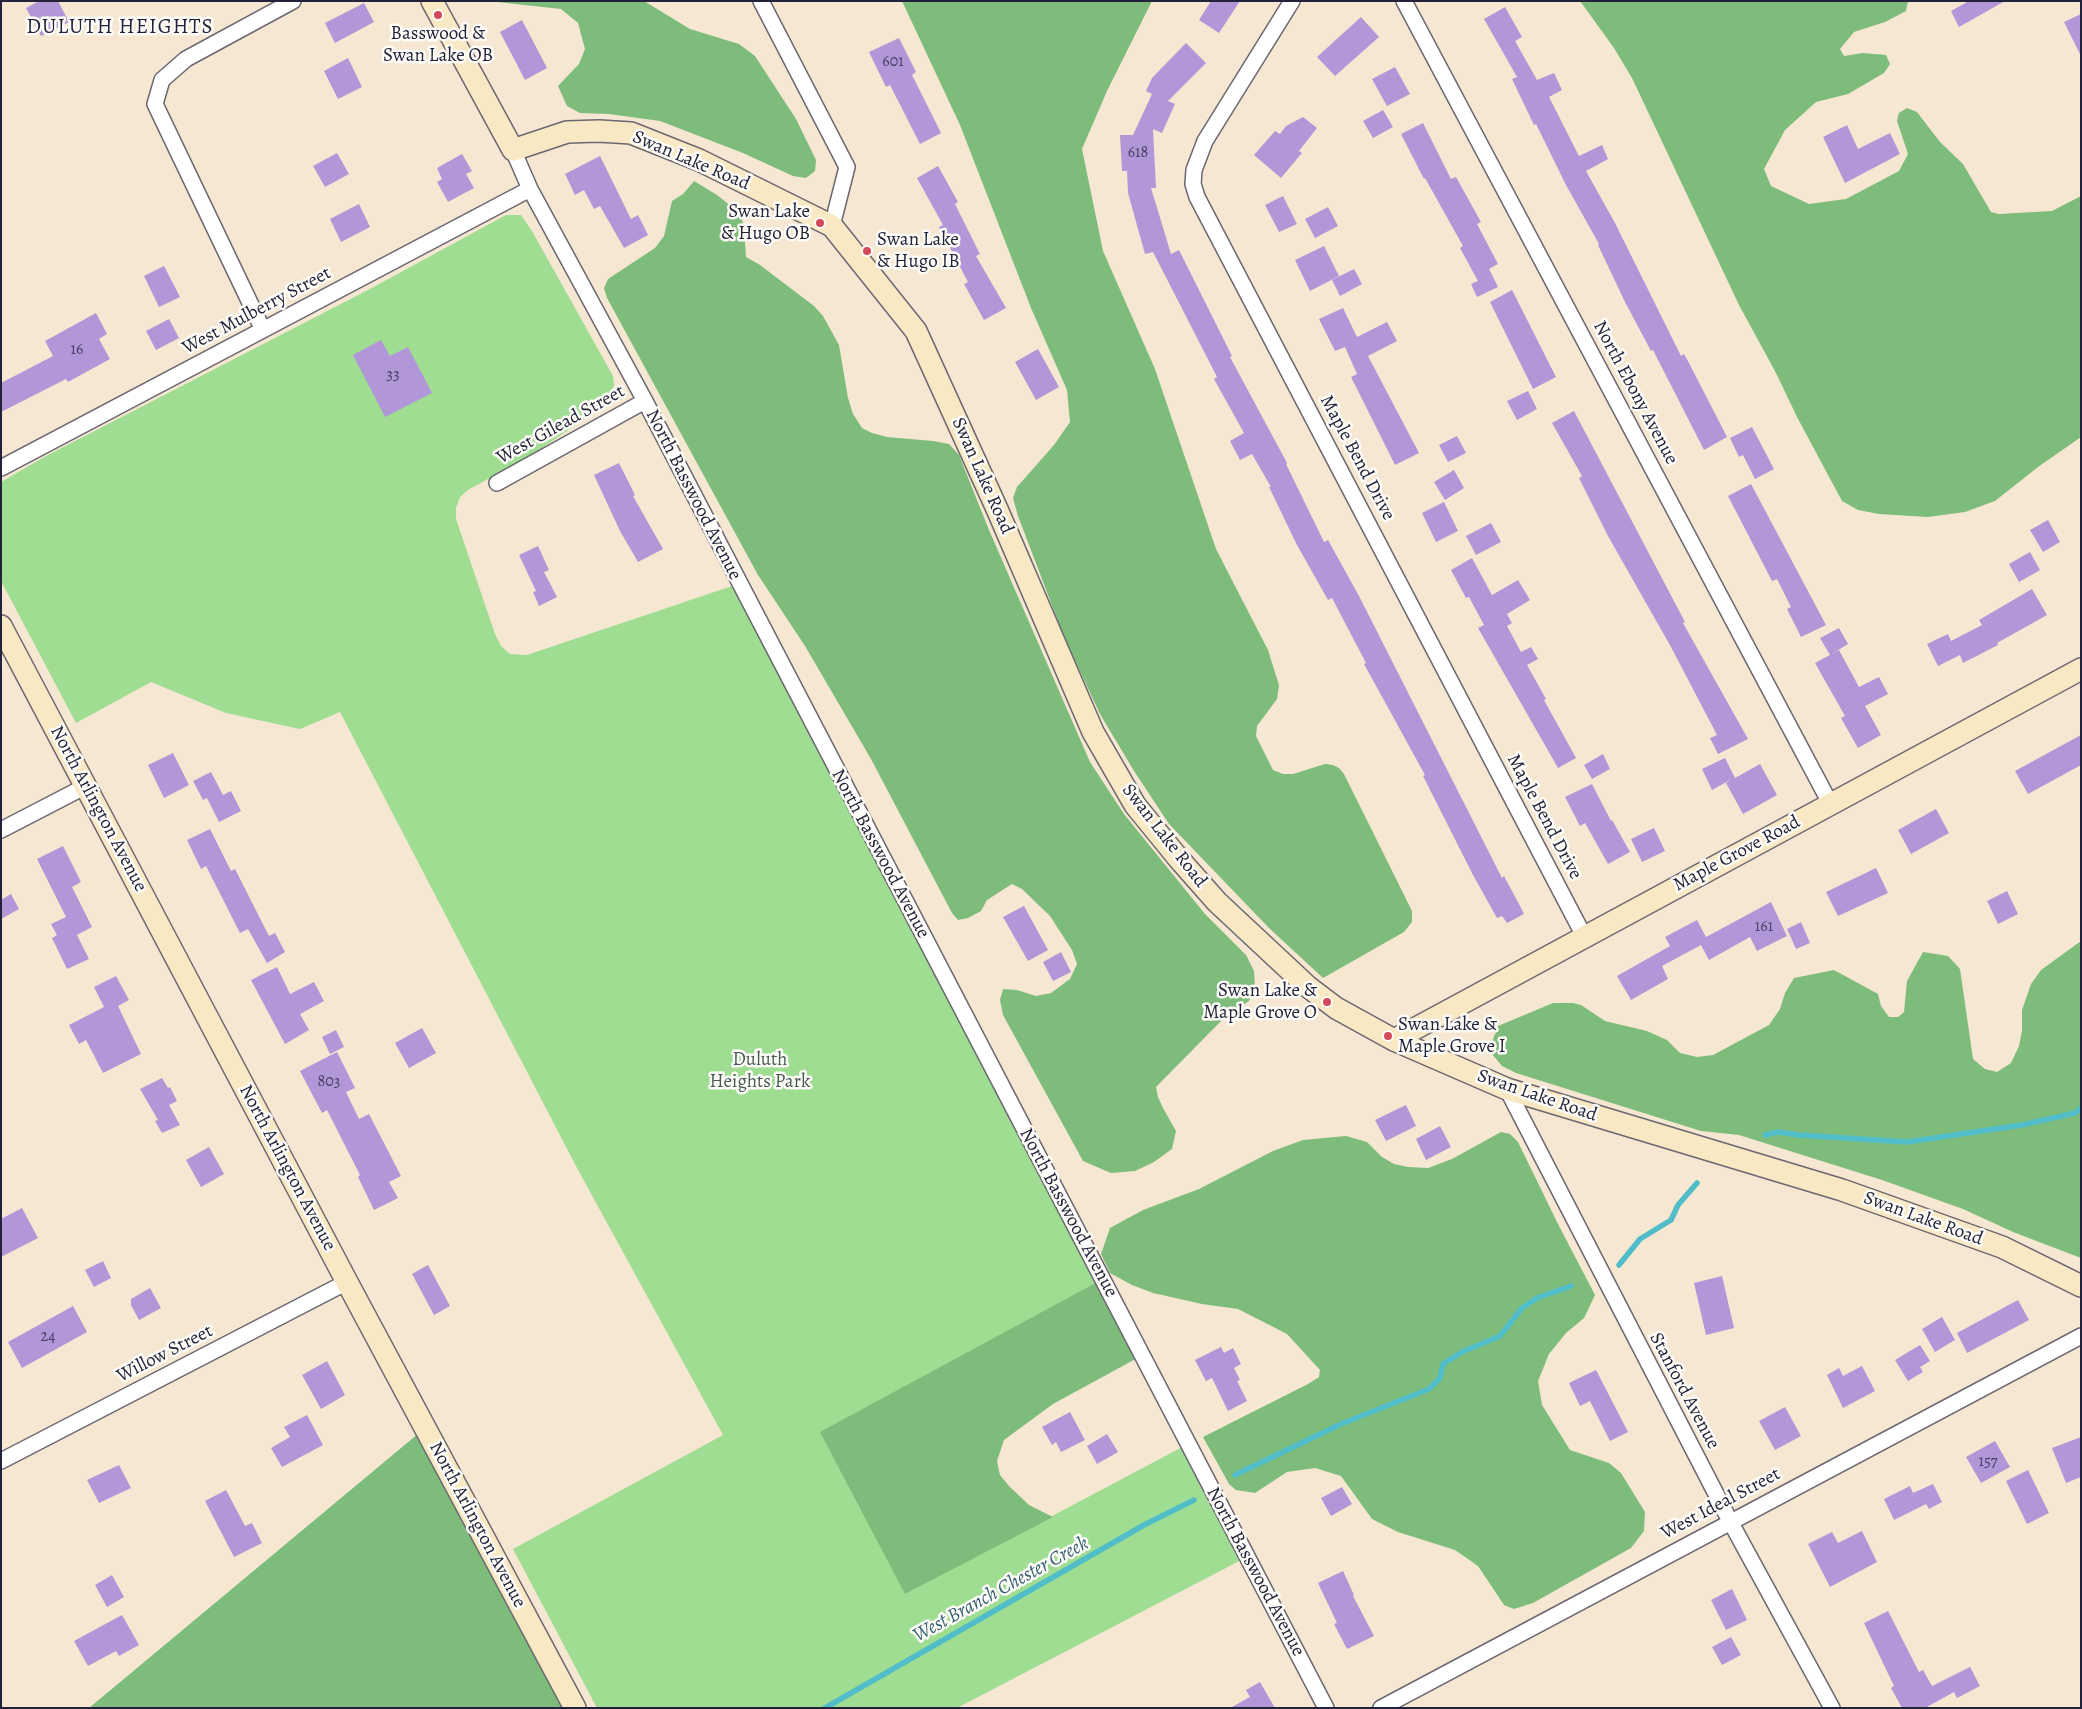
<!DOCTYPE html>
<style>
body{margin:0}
#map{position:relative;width:2082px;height:1709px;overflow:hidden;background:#f6e7d2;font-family:Alegreya,serif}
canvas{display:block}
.frame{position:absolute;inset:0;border:2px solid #22223b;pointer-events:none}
</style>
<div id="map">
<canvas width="2082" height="1709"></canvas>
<div class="frame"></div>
</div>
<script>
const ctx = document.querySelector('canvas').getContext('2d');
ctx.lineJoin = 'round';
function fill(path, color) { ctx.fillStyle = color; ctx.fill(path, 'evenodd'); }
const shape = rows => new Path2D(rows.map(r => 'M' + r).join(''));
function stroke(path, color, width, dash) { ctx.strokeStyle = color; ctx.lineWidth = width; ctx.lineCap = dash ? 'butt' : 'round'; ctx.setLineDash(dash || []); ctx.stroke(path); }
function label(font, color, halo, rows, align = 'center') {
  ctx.font = font + ' Alegreya,serif'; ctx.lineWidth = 5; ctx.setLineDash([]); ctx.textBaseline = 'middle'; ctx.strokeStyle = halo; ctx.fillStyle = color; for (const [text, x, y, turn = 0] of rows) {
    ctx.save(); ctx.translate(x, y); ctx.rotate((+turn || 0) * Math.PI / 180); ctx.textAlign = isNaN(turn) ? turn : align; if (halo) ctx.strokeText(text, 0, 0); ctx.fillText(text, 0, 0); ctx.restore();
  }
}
fill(shape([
 [506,215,521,215,532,231,613,376,614,385,608,403,533,454,468,490,460,497,456,508,456,519,495,634,501,646,510,654,527,655,738,584,1103,1279,905,1594,1188,1444,1247,1557,957,1708,597,1708,513,1549,723,1435,577,1168,340,712,300,729,226,713,151,682,76,723,1,581,1,482,46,456,368,290]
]), '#9edd92');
fill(shape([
 [488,1,644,1,690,29,739,44,755,56,796,119,816,160,815,171,806,178,793,176,743,153,660,121,609,114,580,113,567,106,558,86,579,64,585,49,578,23,561,9],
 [902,1,1152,1,1107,91,1082,149,1103,251,1155,369,1216,549,1268,650,1279,685,1277,699,1257,726,1256,736,1273,770,1283,774,1293,774,1325,764,1333,765,1339,768,1344,774,1412,911,1412,922,1404,932,1323,978,1269,928,1169,824,1134,771,1100,714,1064,637,1018,516,1013,498,1017,487,1054,445,1070,422,1067,390,1031,308,960,125],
 [1580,1,1908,1,1906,11,1885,22,1854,32,1840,49,1844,56,1863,53,1886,55,1890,64,1884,73,1848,94,1816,102,1785,130,1764,169,1771,186,1809,204,1846,199,1899,171,1908,154,1897,121,1899,113,1907,108,1917,112,1940,142,1963,164,1991,212,1999,214,2052,211,2081,196,2081,437,2038,467,1995,501,1965,512,1928,517,1879,514,1858,510,1842,501,1797,417,1776,373,1739,305,1632,78,1614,48],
 [694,181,717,195,741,214,744,228,746,257,760,265,814,306,823,316,839,345,848,398,853,414,862,428,872,433,887,437,933,441,949,444,959,455,989,530,1090,762,1124,814,1205,914,1246,955,1254,971,1255,988,1249,1001,1224,1018,1156,1087,1158,1097,1163,1108,1176,1131,1172,1149,1154,1162,1135,1171,1111,1173,1083,1161,1003,1015,1000,1000,1003,989,1017,990,1036,996,1051,993,1070,979,1077,964,1072,950,1050,916,1022,889,1012,884,987,900,981,911,968,918,958,920,952,913,871,759,805,646,758,575,607,298,604,288,608,279,655,248,664,236,672,201,683,194],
 [2081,941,2081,1258,2013,1232,1963,1209,1882,1180,1739,1135,1701,1131,1516,1073,1502,1066,1492,1054,1491,1045,1498,1026,1553,1003,1573,1003,1581,1005,1605,1021,1647,1031,1667,1040,1680,1053,1697,1057,1713,1055,1769,1025,1780,1009,1785,993,1794,978,1834,970,1878,994,1881,1006,1889,1017,1898,1017,1904,1012,1907,981,1923,952,1948,956,1960,969,1973,1059,1985,1069,1997,1072,2011,1063,2019,1046,2022,1031,2022,1010,2031,984,2041,970],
 [1501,1132,1510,1134,1518,1142,1558,1224,1595,1295,1584,1318,1566,1333,1549,1354,1538,1381,1542,1405,1570,1450,1609,1463,1621,1473,1645,1512,1644,1531,1631,1548,1533,1603,1514,1609,1504,1605,1478,1566,1455,1550,1398,1532,1372,1519,1341,1476,1315,1468,1287,1472,1255,1493,1236,1490,1229,1484,1203,1437,1308,1384,1319,1377,1320,1370,1287,1334,1238,1309,1202,1304,1153,1293,1132,1285,1110,1273,1101,1254,1110,1228,1143,1210,1199,1189,1273,1151,1303,1140,1346,1136,1367,1142,1382,1157,1394,1164,1408,1167,1428,1168,1452,1159],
 [1103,1279,1141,1356,1053,1404,1004,1440,997,1461,1000,1475,1009,1486,1029,1505,1053,1517,905,1594,820,1432],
 [425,1428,563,1708,89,1708]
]), '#7ebc7c');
stroke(shape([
 [1765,1135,1778,1132,1799,1135,1907,1142,2022,1125,2075,1113,2081,1108],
 [1619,1265,1640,1239,1671,1220,1678,1205,1697,1183],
 [1235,1475,1341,1424,1429,1389,1440,1378,1443,1364,1462,1352,1500,1336,1522,1308,1537,1298,1571,1286],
 [825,1708,1144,1525,1194,1500]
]), '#50bdc8', 5.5);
fill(shape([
 [39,1,58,1,69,22,41,36,26,8],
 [1211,1,1240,1,1219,33,1199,20],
 [1969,1,2005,1,1959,27,1951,11],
 [364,3,374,22,335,43,325,23],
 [1505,7,1522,37,1515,41,1537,80,1554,73,1562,90,1549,97,1579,156,1602,145,1608,159,1586,171,1615,223,1681,356,1684,354,1689,363,1727,437,1704,450,1653,350,1651,351,1625,302,1598,245,1599,244,1566,185,1536,124,1534,125,1512,79,1517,77,1484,19],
 [2081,14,2081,56,2064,22],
 [1361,17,1379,37,1335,76,1317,57],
 [522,20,547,68,525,80,500,32],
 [899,38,916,72,912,75,941,133,920,144,890,85,886,87,869,52],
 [1186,43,1206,63,1168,101,1175,104,1162,133,1153,129,1156,188,1151,188,1171,254,1179,250,1232,356,1230,357,1287,463,1286,464,1324,542,1328,540,1359,596,1502,878,1504,876,1520,906,1524,914,1507,923,1502,916,1497,918,1473,875,1423,776,1425,775,1364,664,1366,663,1332,598,1328,600,1297,545,1269,487,1271,487,1252,454,1240,460,1230,441,1244,433,1214,379,1217,377,1153,252,1145,254,1128,193,1127,171,1122,171,1120,135,1133,135,1152,94,1146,91,1152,78],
 [348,58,362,87,338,99,324,71],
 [1395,67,1410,94,1387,106,1372,79],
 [1383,110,1393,127,1373,138,1363,121],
 [1303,117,1317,128,1299,151,1302,153,1281,178,1254,155,1275,131,1280,134,1286,126],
 [1423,123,1451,179,1456,177,1481,222,1477,224,1498,264,1489,269,1498,287,1477,297,1471,284,1478,281,1460,248,1463,246,1425,178,1424,179,1401,134],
 [1847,125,1858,149,1890,133,1900,154,1845,183,1823,137],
 [337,153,349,174,325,187,313,166],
 [462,154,472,171,466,174,474,188,448,202,437,182,442,179,437,168],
 [600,156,631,219,638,215,648,235,624,248,600,206,594,209,584,190,575,195,565,174],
 [938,166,958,202,955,204,980,254,976,256,1006,308,984,320,964,284,968,282,939,227,943,225,917,178],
 [1283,196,1297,224,1279,232,1265,205],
 [359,204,370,227,341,242,330,219],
 [1328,207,1338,226,1315,238,1305,219],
 [1324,246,1339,276,1310,291,1295,260],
 [164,266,180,297,159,307,144,276],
 [1354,269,1362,284,1340,296,1332,280],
 [1512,290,1556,377,1533,389,1490,302],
 [1343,308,1357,337,1387,322,1397,341,1368,356,1419,453,1395,465,1351,377,1357,374,1345,347,1335,351,1319,319],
 [96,313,107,334,99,339,110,359,68,382,66,379,1,412,1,383,53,356,45,341],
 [169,319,179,338,156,350,146,331],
 [381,340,390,356,408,347,432,393,385,417,353,355],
 [1038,349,1059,387,1036,400,1015,362],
 [1528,391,1537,409,1517,420,1507,401],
 [1574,411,1685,622,1683,623,1748,739,1718,754,1710,738,1717,735,1671,647,1608,536,1579,478,1582,476,1552,423],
 [1752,427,1774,469,1755,479,1743,455,1739,457,1730,438],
 [1457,436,1466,453,1448,462,1439,445],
 [619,463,635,495,633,496,663,549,638,562,620,531,594,475],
 [1454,470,1464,488,1445,500,1434,482],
 [1751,484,1826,625,1801,637,1787,609,1791,607,1777,579,1772,581,1728,496],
 [1444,502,1458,531,1436,542,1422,513],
 [2048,520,2060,542,2043,552,2030,530],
 [1491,523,1501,542,1476,555,1466,536],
 [538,546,549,570,544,572,557,597,539,606,533,592,536,591,519,555],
 [2030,552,2040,570,2019,582,2009,564],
 [1472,558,1492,595,1518,580,1530,600,1507,614,1512,623,1507,626,1521,652,1531,647,1538,659,1527,665,1546,699,1544,700,1576,758,1558,768,1478,628,1484,625,1469,597,1466,598,1451,570],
 [2032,589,2047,615,1997,643,1998,645,1963,663,1960,655,1938,666,1927,644,1948,634,1951,641,1982,625,1979,620],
 [1839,628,1848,644,1830,655,1820,638],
 [1839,650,1859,687,1879,677,1888,694,1865,706,1881,735,1858,748,1841,718,1845,716,1815,663],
 [2081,735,2081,765,2028,794,2015,771],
 [173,753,189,785,164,798,148,765],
 [1603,754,1610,769,1592,779,1584,765],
 [1725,758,1735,778,1760,764,1777,795,1743,814,1726,783,1730,780,1712,790,1702,769],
 [211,772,223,795,231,791,241,811,219,822,207,798,203,800,193,781],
 [1592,784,1611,821,1612,820,1630,852,1608,864,1585,823,1580,826,1565,797],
 [1936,809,1949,833,1911,854,1898,830],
 [1654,828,1665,851,1642,862,1631,839],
 [210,829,231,871,235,869,269,936,275,933,285,952,267,963,248,929,240,933,206,866,201,869,187,840],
 [63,846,81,882,72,887,92,927,77,935,89,959,67,969,52,938,57,935,51,924,66,917,37,859],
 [1876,868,1888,893,1838,916,1826,892],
 [2007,891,2018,914,1998,924,1987,901],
 [11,894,19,909,1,919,1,900],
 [1771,902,1787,936,1757,951,1750,937,1709,960,1701,945,1662,966,1668,979,1631,1000,1617,976,1670,946,1665,937,1697,920,1706,937],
 [1024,906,1048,950,1028,961,1003,917],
 [1801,922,1810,943,1796,949,1787,929],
 [1061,952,1071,972,1053,981,1043,962],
 [277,967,290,994,314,982,324,1001,300,1014,309,1030,285,1044,251,980],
 [116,976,129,1000,118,1006,141,1054,103,1073,86,1040,79,1044,69,1025,104,1007,94,987],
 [422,1028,436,1053,409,1068,395,1043],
 [336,1030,344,1047,330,1054,322,1037],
 [337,1052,355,1088,346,1092,359,1119,369,1114,401,1176,389,1182,398,1198,374,1210,358,1177,360,1175,327,1110,322,1113,300,1071],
 [162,1078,168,1088,170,1087,177,1101,169,1105,180,1125,162,1133,155,1121,158,1120,140,1089],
 [1406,1105,1416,1126,1386,1141,1375,1120],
 [1440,1126,1451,1147,1426,1160,1416,1139],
 [209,1147,224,1174,201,1187,186,1160],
 [22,1208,38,1238,1,1257,1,1219],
 [103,1261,111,1278,94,1287,85,1270],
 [428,1265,450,1306,434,1315,412,1274],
 [1722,1276,1734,1328,1706,1335,1694,1283],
 [150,1288,161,1308,139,1320,131,1305,131,1299],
 [2018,1300,2029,1320,1967,1353,1957,1333],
 [73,1306,87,1332,22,1368,8,1342],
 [1942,1317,1955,1340,1935,1352,1922,1329],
 [1920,1345,1930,1361,1920,1367,1923,1372,1908,1381,1895,1360],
 [1221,1347,1224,1353,1233,1348,1241,1364,1234,1368,1240,1380,1237,1381,1247,1401,1228,1411,1212,1378,1206,1381,1195,1360],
 [327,1361,345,1395,321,1409,302,1375],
 [1862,1366,1875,1391,1843,1408,1827,1375,1839,1368,1843,1376],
 [1596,1370,1628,1432,1610,1441,1590,1401,1580,1406,1569,1383],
 [1785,1407,1801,1436,1775,1450,1759,1421],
 [1070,1412,1085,1440,1061,1452,1056,1442,1052,1445,1042,1427],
 [307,1415,323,1445,282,1467,271,1448,290,1437,284,1427],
 [1107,1434,1118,1452,1097,1464,1087,1446],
 [2081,1437,2081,1477,2066,1483,2052,1448],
 [1995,1441,2010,1467,1981,1483,1966,1457],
 [119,1465,131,1488,99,1503,87,1480],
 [2028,1470,2049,1513,2027,1524,2006,1481],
 [1933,1484,1942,1502,1929,1509,1926,1504,1894,1520,1884,1499,1910,1486,1913,1493],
 [1342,1487,1352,1504,1331,1516,1321,1498],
 [226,1490,245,1526,252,1523,262,1543,234,1557,205,1501],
 [1862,1531,1877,1562,1830,1587,1808,1544,1832,1532,1838,1543],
 [1343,1571,1354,1595,1353,1596,1374,1636,1347,1649,1334,1624,1337,1623,1318,1583],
 [112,1575,124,1597,107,1607,95,1585],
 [1732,1589,1747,1620,1726,1630,1711,1600],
 [1888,1611,1919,1672,1923,1670,1932,1686,1970,1667,1980,1686,1957,1698,1954,1692,1925,1708,1902,1708,1891,1688,1894,1686,1864,1623],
 [122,1615,139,1645,119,1656,116,1651,88,1666,74,1641],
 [1731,1637,1741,1655,1722,1665,1712,1647],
 [1260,1682,1275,1708,1230,1708,1250,1697,1246,1690]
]), '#b197d7');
const street = shape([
 [761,1,847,167,832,226],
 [1292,1,1205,141,1194,170,1193,184,1197,197,1584,936],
 [1404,1,1830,803],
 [513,150,530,189,645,401,1326,1708],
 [263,330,155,104,162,80,186,59,293,1],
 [1,468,530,189],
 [497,483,645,401],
 [1,830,86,786],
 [1507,1089,1730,1521,1832,1708],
 [1,1461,347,1282],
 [1381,1708,2081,1336]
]);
const secondary = shape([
 [432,1,513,150,567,132,599,131,631,133,699,160,832,226,916,331,997,509,1093,732,1135,805,1179,859,1217,902,1307,986,1336,1008,1394,1040,1507,1089,1842,1190,2002,1247,2081,1286],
 [1,626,347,1282,575,1708],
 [1394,1040,2081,669]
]);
stroke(street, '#6c6770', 18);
stroke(secondary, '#6c6770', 24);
stroke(street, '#fff', 15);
stroke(secondary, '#f8e8c3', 21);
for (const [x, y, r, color] of [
 [438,15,5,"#d1495b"],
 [820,223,5,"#d1495b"],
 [867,251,5,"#d1495b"],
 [1327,1002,5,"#d1495b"],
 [1388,1036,5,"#d1495b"]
]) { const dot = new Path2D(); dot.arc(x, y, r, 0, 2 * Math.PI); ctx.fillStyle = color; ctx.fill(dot); stroke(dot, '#fdfcf7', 2); }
label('16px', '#463f62', null, [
 ["601",893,62],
 ["618",1138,153],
 ["16",77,350],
 ["33",393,375],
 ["161",1764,927],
 ["803",329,1082],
 ["24",48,1337],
 ["157",1988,1462]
]);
label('19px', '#22223b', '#fdfcf7', [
 ["Basswood &",438,34,"center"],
 ["Swan Lake OB",438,56,"center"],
 ["Swan Lake",810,212],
 ["& Hugo OB",810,234],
 ["Swan Lake",877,240,"left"],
 ["& Hugo IB",877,262,"left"],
 ["Swan Lake &",1317,991],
 ["Maple Grove O",1317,1013],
 ["Swan Lake &",1398,1025,"left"],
 ["Maple Grove I",1398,1047,"left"]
], 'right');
label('19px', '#22223b', '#fdfcf7', [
 ["Swan Lake Road",691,161,23],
 ["West Mulberry Street",257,311,-28],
 ["North Ebony Avenue",1635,393,62],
 ["West Gilead Street",561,425,-29],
 ["Maple Bend Drive",1357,458,62],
 ["Swan Lake Road",982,476,66],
 ["North Basswood Avenue",693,495,63],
 ["North Arlington Avenue",98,809,62],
 ["Maple Bend Drive",1544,817,62],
 ["Swan Lake Road",1164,836,52],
 ["North Basswood Avenue",880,854,62],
 ["Maple Grove Road",1737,854,-28],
 ["Swan Lake Road",1537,1096,19],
 ["North Arlington Avenue",287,1168,62],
 ["North Basswood Avenue",1068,1213,62],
 ["Swan Lake Road",1923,1219,20],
 ["Willow Street",165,1354,-27],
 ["Stanford Avenue",1684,1391,62],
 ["West Ideal Street",1721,1504,-28],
 ["North Arlington Avenue",477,1525,62],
 ["North Basswood Avenue",1255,1572,62]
]);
label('19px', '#475a55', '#fdfcf7', [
 ["Duluth",760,1060],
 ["Heights Park",760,1082]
]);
label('italic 20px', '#346073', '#fdfcf7', [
 ["West Branch Chester Creek",1001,1590,-29]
]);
ctx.letterSpacing = '1px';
label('21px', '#22223b', '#fdfcf7', [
 ["DULUTH HEIGHTS",120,28]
]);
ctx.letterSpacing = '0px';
</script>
